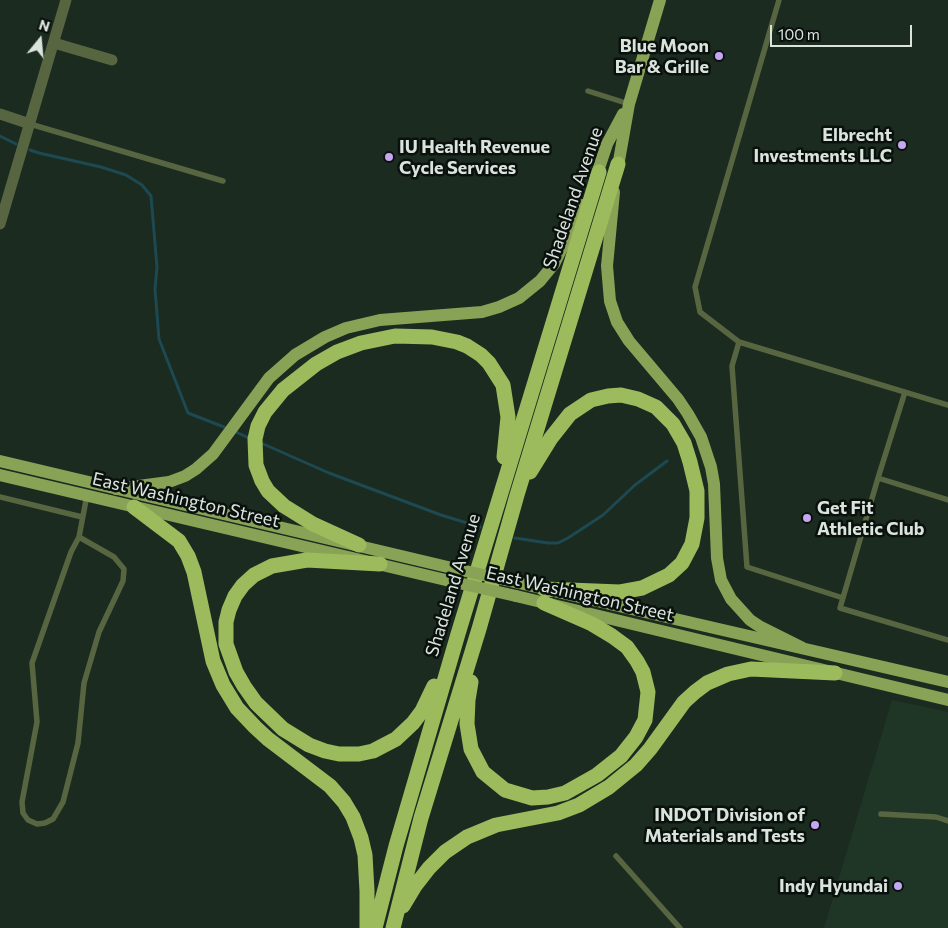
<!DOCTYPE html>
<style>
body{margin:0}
#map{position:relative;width:948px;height:928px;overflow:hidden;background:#1b2b20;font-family:Commissioner,sans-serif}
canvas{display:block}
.north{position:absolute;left:15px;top:15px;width:50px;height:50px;-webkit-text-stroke:4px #0a110d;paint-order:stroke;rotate:17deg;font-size:14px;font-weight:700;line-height:20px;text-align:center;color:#dae4dd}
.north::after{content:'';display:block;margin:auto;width:18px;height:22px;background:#dae4dd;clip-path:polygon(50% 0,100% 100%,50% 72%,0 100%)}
.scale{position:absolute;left:770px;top:25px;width:142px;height:22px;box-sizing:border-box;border:2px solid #dae4dd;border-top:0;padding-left:6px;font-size:15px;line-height:18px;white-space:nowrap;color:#dae4dd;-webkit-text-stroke:4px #0a110d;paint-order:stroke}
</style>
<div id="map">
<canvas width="948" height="928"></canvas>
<div class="north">N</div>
<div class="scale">100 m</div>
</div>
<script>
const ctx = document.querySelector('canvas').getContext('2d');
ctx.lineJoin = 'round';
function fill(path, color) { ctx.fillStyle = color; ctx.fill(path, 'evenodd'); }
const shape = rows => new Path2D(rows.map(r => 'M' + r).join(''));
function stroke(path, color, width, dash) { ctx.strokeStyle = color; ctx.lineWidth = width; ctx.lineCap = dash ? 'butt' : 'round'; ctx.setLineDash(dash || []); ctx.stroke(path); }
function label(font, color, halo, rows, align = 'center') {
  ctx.font = font + ' Commissioner,sans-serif'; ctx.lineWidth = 5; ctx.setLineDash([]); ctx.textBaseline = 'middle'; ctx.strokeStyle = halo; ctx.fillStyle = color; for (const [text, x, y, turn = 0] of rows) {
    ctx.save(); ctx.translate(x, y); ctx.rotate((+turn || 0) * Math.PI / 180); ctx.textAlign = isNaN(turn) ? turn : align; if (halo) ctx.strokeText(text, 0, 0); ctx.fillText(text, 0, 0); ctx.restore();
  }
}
fill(shape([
 [892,700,948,712,948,928,824,928]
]), '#1f3627');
stroke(shape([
 [0,136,16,144],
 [30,150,39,153,101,167,126,175,142,185,151,196,157,267,155,289,159,339,188,413,224,427],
 [236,432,249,438],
 [261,443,329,473,441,515,480,527],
 [515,538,548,543,558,543,568,538,603,515,635,485,667,461]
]), '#1d4952', 3);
stroke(shape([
 [779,0,695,287,700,312,739,342,948,405],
 [588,91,629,104],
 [30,124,223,181],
 [739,342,732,366,747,567,843,598],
 [905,392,878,478,948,500],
 [878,478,840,608,948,640],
 [0,497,82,517],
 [79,537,114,557,124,569,123,581,99,632,84,683,78,743,63,802,53,819,45,823,37,824,28,820,23,813,22,802,37,722,32,663,71,552,79,537,87,495],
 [881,814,936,817,948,821],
 [616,856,680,928]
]), '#586541', 5.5);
stroke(shape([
 [54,43,112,60],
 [0,114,30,124],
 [0,224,66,0]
]), '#586541', 11);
stroke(shape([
 [617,172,629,104,660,0],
 [595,180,607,144,623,114],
 [614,192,607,266,610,301,617,322,629,341,678,399,688,414,701,437,711,467,714,484,717,558,721,580,731,599,750,620,759,626,803,648],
 [0,461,452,568],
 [0,475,450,581],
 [116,489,169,482,185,476,196,469,213,454,269,378,295,355,325,337,346,328,380,320,482,312,499,307,519,298,540,281,554,264,583,205],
 [519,583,948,682],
 [516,596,948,700]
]), '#89a356', 12);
stroke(shape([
 [530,472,551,438,570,414,591,400,608,396,621,395,638,399,656,407,673,424,684,443,690,462,697,491,697,518,692,544,682,563,669,575,642,588,620,592,544,589],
 [134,507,179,541,188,556,194,572,213,661,223,685,237,708,255,727,268,739,330,786,344,802,353,817,361,838,365,855,367,891,367,928],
 [359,545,313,524,284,506,268,491,262,481,256,465,255,439,258,426,265,412,283,390,316,364,337,352,361,343,395,336,432,337,457,342,467,346,481,355,489,363,503,385,508,417,504,457],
 [380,564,307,560,272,566,254,575,243,585,235,596,229,610,226,622,226,644,236,672,244,686,256,703,283,729,309,745,325,751,339,754,359,754,373,751,396,739,413,723,422,711,434,686],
 [471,682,468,700,467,724,471,749,483,772,505,790,532,798,548,797,565,793,597,775,621,756,636,737,645,720,648,692,643,672,637,661,627,647,612,636,592,624,544,603],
 [403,906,415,886,429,868,445,852,467,837,496,825,558,813,579,805,609,787,636,765,650,749,684,702,695,692,707,683,728,674,751,669,835,673],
 [375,928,396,846,458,634,599,172],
 [393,928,421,818,479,629,517,495,618,164]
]), '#9cbb5d', 15);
stroke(shape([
 [452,568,519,583],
 [450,581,516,596]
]), '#89a356', 12);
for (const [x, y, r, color] of [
 [719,56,5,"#c5a6f0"],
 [902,145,5,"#c5a6f0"],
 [389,157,5,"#c5a6f0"],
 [807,518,5,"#c5a6f0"],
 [815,825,5,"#c5a6f0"],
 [898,886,5,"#c5a6f0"]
]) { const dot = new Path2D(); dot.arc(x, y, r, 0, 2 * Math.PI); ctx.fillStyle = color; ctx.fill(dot); stroke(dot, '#0a110d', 2); }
label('bold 18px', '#dae4dd', '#0a110d', [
 ["Blue Moon",709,46],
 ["Bar & Grille",709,67],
 ["Elbrecht",892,135],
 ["Investments LLC",892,156],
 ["IU Health Revenue",399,147,"left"],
 ["Cycle Services",399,168,"left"],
 ["Get Fit",817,508,"left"],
 ["Athletic Club",817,529,"left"],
 ["INDOT Division of",805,815],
 ["Materials and Tests",805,836],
 ["Indy Hyundai",888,886]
], 'right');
label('18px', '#dae4dd', '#0a110d', [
 ["Shadeland Avenue",573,198,-71],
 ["East Washington Street",186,500,13],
 ["Shadeland Avenue",453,585,-73],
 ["East Washington Street",580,594,13]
]);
</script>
